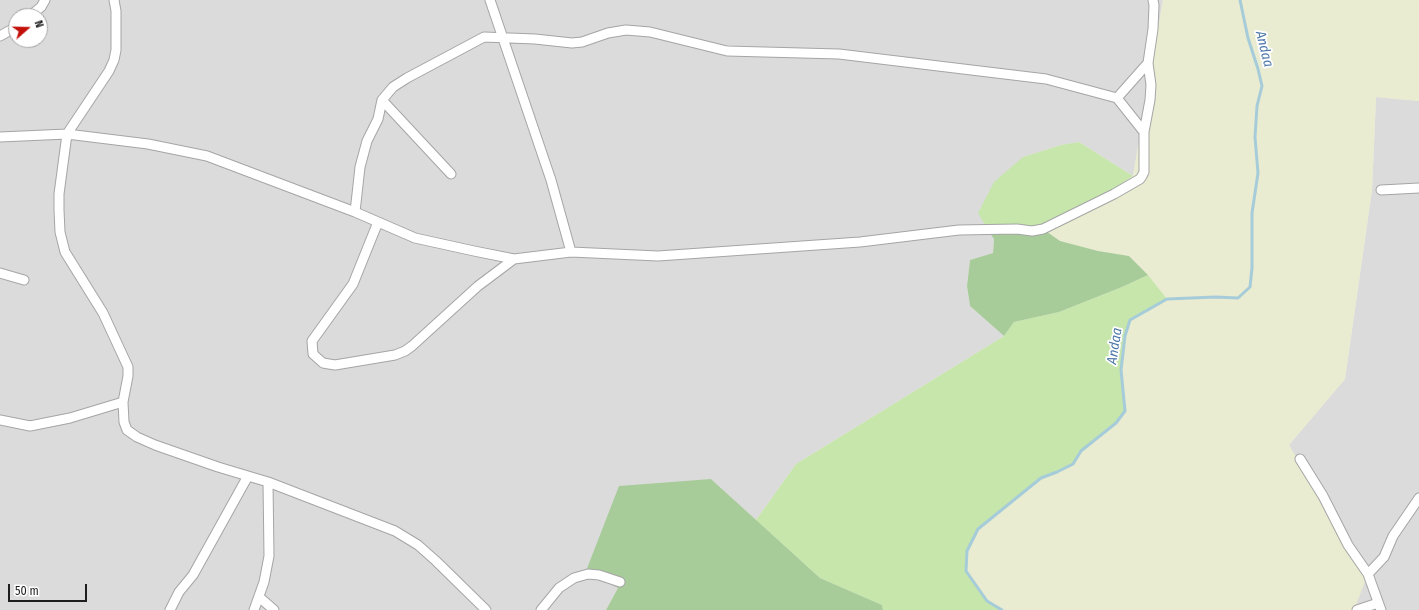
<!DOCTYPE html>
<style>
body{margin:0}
#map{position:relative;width:1419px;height:610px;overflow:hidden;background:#eeebe4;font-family:"Fira Sans Condensed",sans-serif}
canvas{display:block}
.north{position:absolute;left:8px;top:8px;width:40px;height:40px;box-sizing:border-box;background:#fff;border:1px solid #a5a5a5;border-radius:50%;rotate:70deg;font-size:11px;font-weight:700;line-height:16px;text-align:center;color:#1e1e1e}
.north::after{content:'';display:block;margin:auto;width:14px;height:18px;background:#c21009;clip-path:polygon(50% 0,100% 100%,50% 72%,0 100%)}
.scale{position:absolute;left:8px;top:584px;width:79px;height:18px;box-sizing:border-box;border:2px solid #1e1e1e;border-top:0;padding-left:5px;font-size:12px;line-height:14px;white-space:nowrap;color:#1e1e1e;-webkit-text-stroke:3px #fff;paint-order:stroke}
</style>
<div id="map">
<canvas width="1419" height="610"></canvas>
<div class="north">N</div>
<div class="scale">50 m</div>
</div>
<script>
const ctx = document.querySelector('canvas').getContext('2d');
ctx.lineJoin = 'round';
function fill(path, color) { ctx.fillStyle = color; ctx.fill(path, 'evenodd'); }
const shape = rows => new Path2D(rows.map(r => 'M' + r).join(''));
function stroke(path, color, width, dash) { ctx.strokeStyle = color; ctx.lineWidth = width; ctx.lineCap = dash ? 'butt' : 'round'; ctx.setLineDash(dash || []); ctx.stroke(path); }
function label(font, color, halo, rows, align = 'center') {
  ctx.font = font + ' "Fira Sans Condensed",sans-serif'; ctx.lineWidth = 3.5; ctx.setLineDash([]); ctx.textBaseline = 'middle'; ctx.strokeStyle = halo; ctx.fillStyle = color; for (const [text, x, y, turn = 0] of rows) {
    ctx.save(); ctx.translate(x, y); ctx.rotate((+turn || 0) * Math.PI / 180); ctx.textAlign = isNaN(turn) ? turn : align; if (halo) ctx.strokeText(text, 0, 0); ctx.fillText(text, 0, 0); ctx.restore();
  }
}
fill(shape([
 [0,0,1163,0,1133,176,1079,142,1061,145,1023,157,994,239,993,253,970,260,967,286,970,306,1004,336,796,464,756,520,711,479,618,588,606,610,0,610],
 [16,16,40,16,40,40,16,40],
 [1376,97,1419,101,1419,610,1354,610,1289,445,1345,379,1372,190]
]), '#dcdbdb');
fill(shape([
 [1163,0,1419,0,1419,101,1376,97,1372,190,1345,379,1289,445,1368,574,1354,610,1002,610,987,601,966,571,967,551,978,529,1041,478,1057,472,1073,464,1081,451,1116,423,1125,398,1121,370,1125,336,1130,320,1167,299,1148,275,1129,256,1098,251,1060,241,1043,229,1083,209,1133,176]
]), '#e9ecd0');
fill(shape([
 [1079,142,1133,176,1083,209,1043,229,988,230,978,213,994,182,1023,157,1061,145],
 [1148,275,1167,299,1130,320,1125,336,1121,370,1125,411,1116,423,1081,451,1073,464,1057,472,1041,478,978,529,967,551,966,571,987,601,1002,610,883,610,882,605,820,578,756,520,796,464,1004,336,1014,322,1059,312,1122,287]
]), '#c6e6ac');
fill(shape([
 [1043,229,1060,241,1098,251,1129,256,1148,275,1122,287,1059,312,1014,322,1004,336,970,306,967,286,970,260,993,253,994,239,988,230],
 [711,479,820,578,882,605,883,610,606,610,618,588,586,571,619,486]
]), '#a7cc9a');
stroke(shape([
 [1002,610,987,601,966,571,967,551,978,529,1041,478,1057,472,1073,464,1081,451,1116,423,1125,411,1121,370,1125,336,1130,320,1167,299,1216,297,1238,298,1250,287,1252,268,1252,213,1258,173,1255,137,1257,106,1262,86,1258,69,1248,38,1240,0]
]), '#a6ccda', 3);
const minor = shape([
 [114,0,116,11,116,50,114,60,109,71,67,134,59,194,59,210,60,232,65,252,103,313,128,367,128,376,123,402,124,422,127,430,137,437,155,445,218,467,268,482,395,531,418,545,436,561,486,610],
 [490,0,551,180,571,252],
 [30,16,41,7,45,0],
 [0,36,16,27],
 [1117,98,1148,63],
 [382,100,451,174],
 [0,137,67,134,148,144,207,156,355,212,415,238,474,251,514,259,571,252,658,256,860,242,959,230,1017,229,1032,231,1043,229,1114,194,1140,179,1142,176,1144,172,1144,132,1150,100,1151,85,1148,63,1153,29,1154,5,1153,0],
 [1381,190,1419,188],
 [355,212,360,167,367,141,378,119,382,100,393,87,407,78,484,37,535,39,572,43,582,42,608,33,626,30,650,32,727,51,839,54,1046,79,1117,98,1144,132],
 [378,222,353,284,312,341,313,354,323,363,335,365,395,355,405,351,412,346,478,286,514,259],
 [0,273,24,280],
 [0,420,30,426,70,418,123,402],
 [1300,459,1323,496,1348,545,1368,574,1381,610],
 [1368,574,1384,557,1393,536,1419,498],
 [259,597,274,610],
 [170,610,179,592,193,575,248,476],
 [254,610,264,582,269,556,268,482],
 [541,610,559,588,574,578,588,574,599,575,620,582],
 [1357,610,1378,603]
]);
stroke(minor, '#a5a5a5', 11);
stroke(minor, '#fff', 9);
label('italic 14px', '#4e78a9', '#fff', [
 ["Andaa",1264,49,76],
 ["Andaa",1115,346,-81]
]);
</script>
